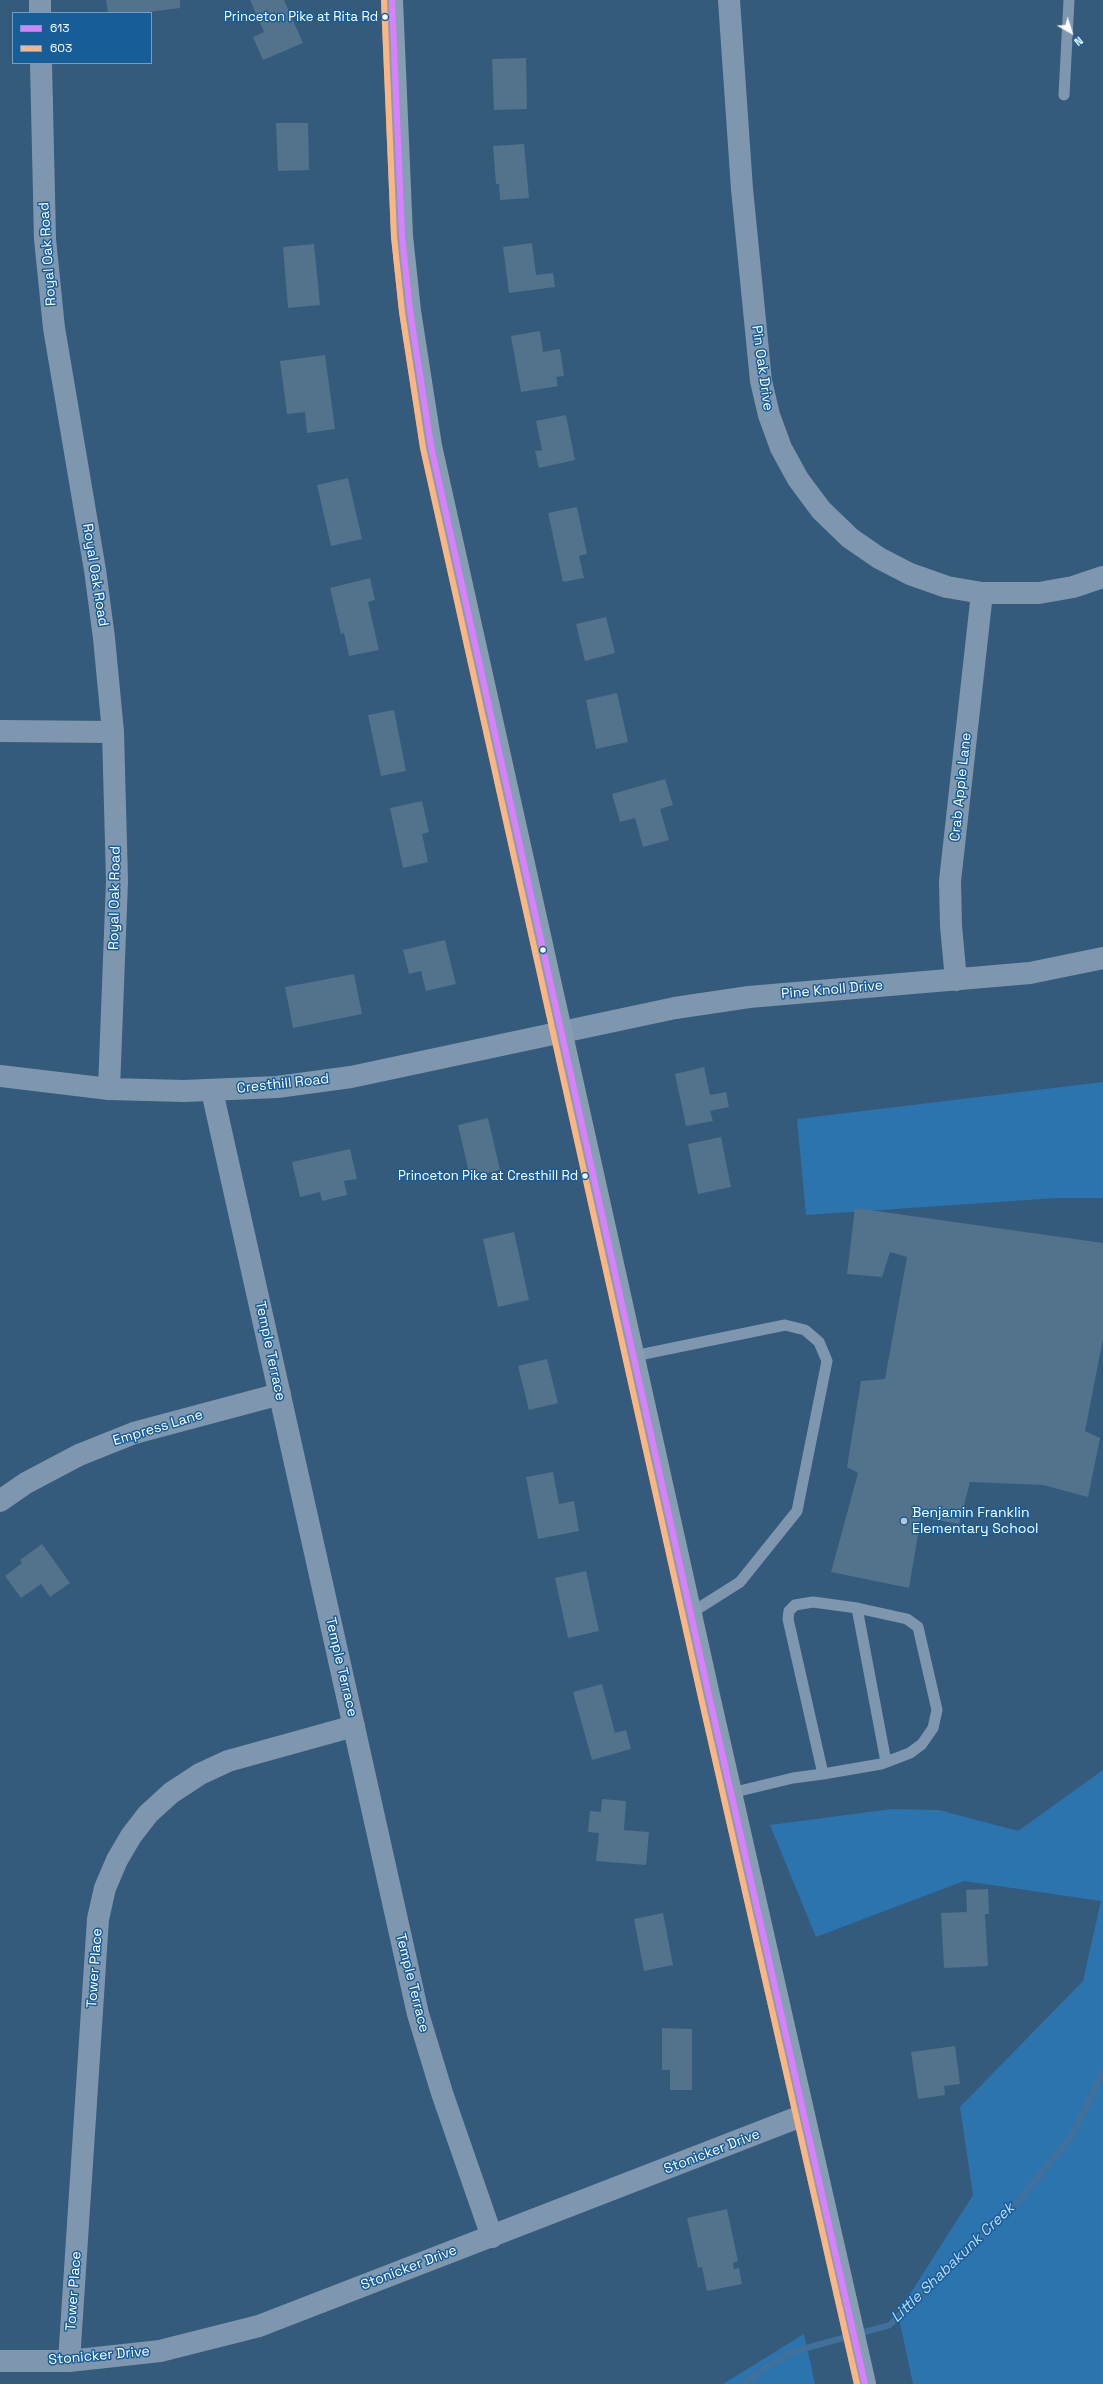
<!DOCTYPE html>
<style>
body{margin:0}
#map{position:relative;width:1103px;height:2384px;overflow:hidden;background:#345b7c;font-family:"Space Grotesk",sans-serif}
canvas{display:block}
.legend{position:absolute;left:12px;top:12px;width:140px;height:52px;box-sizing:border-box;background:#175e99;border:1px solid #749ec2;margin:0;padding:5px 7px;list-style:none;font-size:12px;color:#fff}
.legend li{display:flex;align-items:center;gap:8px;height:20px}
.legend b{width:20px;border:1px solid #749ec2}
.north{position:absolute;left:1051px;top:12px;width:40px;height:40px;-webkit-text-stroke:3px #175e99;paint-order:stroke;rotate:141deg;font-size:11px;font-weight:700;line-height:16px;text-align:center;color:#fff}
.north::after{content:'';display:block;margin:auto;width:14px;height:18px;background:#fff;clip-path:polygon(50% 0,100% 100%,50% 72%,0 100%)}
</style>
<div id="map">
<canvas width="1103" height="2384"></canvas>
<ul class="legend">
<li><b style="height:5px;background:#d880ff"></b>613</li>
<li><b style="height:5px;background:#ffb580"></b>603</li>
</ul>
<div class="north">N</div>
</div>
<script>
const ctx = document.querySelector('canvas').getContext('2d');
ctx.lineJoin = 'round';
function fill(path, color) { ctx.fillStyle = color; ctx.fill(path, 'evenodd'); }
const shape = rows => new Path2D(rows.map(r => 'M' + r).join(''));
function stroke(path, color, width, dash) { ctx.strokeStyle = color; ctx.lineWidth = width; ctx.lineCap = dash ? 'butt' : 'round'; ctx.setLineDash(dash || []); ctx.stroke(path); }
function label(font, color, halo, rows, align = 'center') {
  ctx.font = font + ' "Space Grotesk",sans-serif'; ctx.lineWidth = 3; ctx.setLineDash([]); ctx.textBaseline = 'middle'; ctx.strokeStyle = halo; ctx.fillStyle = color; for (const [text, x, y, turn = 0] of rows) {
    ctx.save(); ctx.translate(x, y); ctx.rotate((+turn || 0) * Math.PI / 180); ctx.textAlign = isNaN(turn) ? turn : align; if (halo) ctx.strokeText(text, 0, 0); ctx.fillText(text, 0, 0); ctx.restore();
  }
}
fill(shape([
 [1103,1082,1103,1198,1057,1198,806,1215,797,1119],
 [1103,1770,1103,2384,913,2384,898,2313,973,2195,960,2107,1083,1981,1101,1901,964,1881,816,1937,770,1825,892,1809,939,1810,1018,1831],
 [804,2334,815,2384,723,2384]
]), '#2c74ae');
stroke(shape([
 [745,2384,760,2371,792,2352,890,2325,937,2275,1020,2199,1073,2134,1103,2072]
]), '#41719a', 6);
fill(shape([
 [106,0,180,0,180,8,140,13,108,13],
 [250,0,284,0,303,43,263,60,253,37,264,32],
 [526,58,527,109,494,110,492,59],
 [276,123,308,123,309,170,278,171],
 [524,144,529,198,500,200,499,184,496,184,493,146],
 [532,243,536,275,553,273,555,287,509,293,503,247],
 [314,244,320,305,288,308,283,247],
 [540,331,543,352,560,349,564,376,556,377,558,386,521,392,511,336],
 [325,355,335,429,307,433,305,412,287,414,280,361],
 [566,415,575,460,539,468,535,451,542,450,536,421],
 [348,478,362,539,331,546,317,485],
 [577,507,587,554,579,556,584,578,563,582,548,513],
 [370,578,375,600,368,602,379,650,349,656,344,633,341,634,330,588],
 [606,617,615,653,585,661,576,624],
 [617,693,628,742,596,749,586,700],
 [394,710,406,771,381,776,368,715],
 [665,779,673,805,660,809,669,840,643,847,635,818,620,822,612,794],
 [422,801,429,832,422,834,428,862,403,868,390,808],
 [445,940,456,984,426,991,421,971,409,974,403,950],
 [354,974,362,1014,293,1028,285,987],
 [704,1067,710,1095,726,1092,729,1107,710,1111,713,1121,686,1126,675,1074],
 [488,1118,500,1170,470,1177,458,1125],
 [721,1137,731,1187,698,1194,688,1144],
 [350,1149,357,1179,344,1181,347,1195,322,1201,320,1192,300,1197,292,1162],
 [855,1208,1103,1243,1103,1339,1085,1431,1100,1438,1088,1497,1043,1485,970,1482,959,1524,921,1517,909,1588,831,1572,858,1473,847,1467,861,1381,885,1379,907,1257,890,1252,882,1277,847,1274],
 [514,1232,529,1300,498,1307,483,1239],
 [547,1359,558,1403,529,1410,518,1366],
 [553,1472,559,1504,574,1501,579,1531,538,1539,526,1477],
 [42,1544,70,1583,50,1597,41,1584,21,1598,5,1576,22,1563,20,1560],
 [586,1571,599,1631,568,1638,555,1578],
 [602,1684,615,1733,626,1730,631,1749,592,1760,573,1692],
 [602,1799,626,1801,624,1830,649,1832,646,1865,596,1861,599,1833,588,1832,590,1811,601,1812],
 [988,1889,989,1914,985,1914,988,1966,944,1968,941,1913,967,1912,966,1890],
 [663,1913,673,1965,644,1971,634,1919],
 [662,2028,692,2029,692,2090,670,2090,670,2070,662,2070],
 [955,2046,960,2084,944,2086,945,2095,918,2099,911,2052],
 [727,2209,738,2261,733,2263,734,2269,739,2268,742,2284,707,2291,702,2267,698,2268,687,2218]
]), '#53728b');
stroke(shape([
 [1064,95,1069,0],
 [634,1356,785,1325,805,1330,819,1342,827,1361,797,1511,740,1582,691,1613],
 [857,1608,886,1762],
 [731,1793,793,1778,823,1774,881,1764,910,1753,922,1744,933,1728,937,1710,918,1627,907,1619,857,1608,813,1602,795,1605,789,1611,788,1619,823,1774]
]), '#7f97ae', 11);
stroke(shape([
 [40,0,40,13],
 [729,0,742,189,761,381,769,415,781,448,798,479,821,510,850,538,879,558,910,574,947,587,982,593,1039,593,1073,587,1103,577],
 [41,63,45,239,54,328,95,570,104,638,113,732,117,881,109,1089],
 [0,731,113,732],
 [956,980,951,926,950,881,982,593],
 [0,1076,109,1089,184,1091,277,1087,351,1077,675,1008,749,997,1030,973,1103,958],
 [212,1091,418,2014,442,2093,492,2237],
 [0,1501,26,1483,79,1455,134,1433,280,1394],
 [0,2361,69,2361,160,2351,259,2326,804,2115],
 [69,2361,98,1919,105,1888,117,1860,131,1836,148,1814,171,1793,200,1774,228,1761,354,1726]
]), '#7f97ae', 22);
stroke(shape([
 [392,0,402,236,410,311,431,446,710,1700,865,2384]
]), '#869eb2', 22);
stroke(shape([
 [392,0,402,236,410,311,431,446,710,1700,865,2384]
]), '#d880ff', 6);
stroke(shape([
 [384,0,394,237,402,312,423,448,702,1702,857,2384]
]), '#ffb580', 6);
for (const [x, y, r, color] of [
 [385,17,3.5,"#fff"],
 [543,950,3.5,"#fff"],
 [585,1176,3.5,"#fff"],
 [904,1521,4,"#b8c6d1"]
]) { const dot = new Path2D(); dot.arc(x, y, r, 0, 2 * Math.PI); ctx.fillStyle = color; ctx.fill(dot); stroke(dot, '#175e99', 1.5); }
label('13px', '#fff', '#175e99', [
 ["Princeton Pike at Rita Rd",378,17],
 ["Princeton Pike at Cresthill Rd",578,1176]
], 'right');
label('14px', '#fff', '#175e99', [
 ["Royal Oak Road",48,254,-94],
 ["Pin Oak Drive",762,368,82],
 ["Royal Oak Road",95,575,81],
 ["Crab Apple Lane",961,787,-84],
 ["Royal Oak Road",115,898,-89],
 ["Pine Knoll Drive",832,990,-5],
 ["Cresthill Road",283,1084,-6],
 ["Temple Terrace",270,1351,78],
 ["Empress Lane",158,1428,-17],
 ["Temple Terrace",341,1667,77],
 ["Tower Place",95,1968,-86],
 ["Temple Terrace",412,1983,76],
 ["Stonicker Drive",712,2152,-21],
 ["Stonicker Drive",409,2268,-21],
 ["Tower Place",74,2291,-86],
 ["Stonicker Drive",99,2356,-5]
]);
label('14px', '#fff', '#175e99', [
 ["Benjamin Franklin",912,1513],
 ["Elementary School",912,1529]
], 'left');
label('italic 15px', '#b8dcf8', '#175e99', [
 ["Little Shabakunk Creek",953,2263,-44]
]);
</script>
